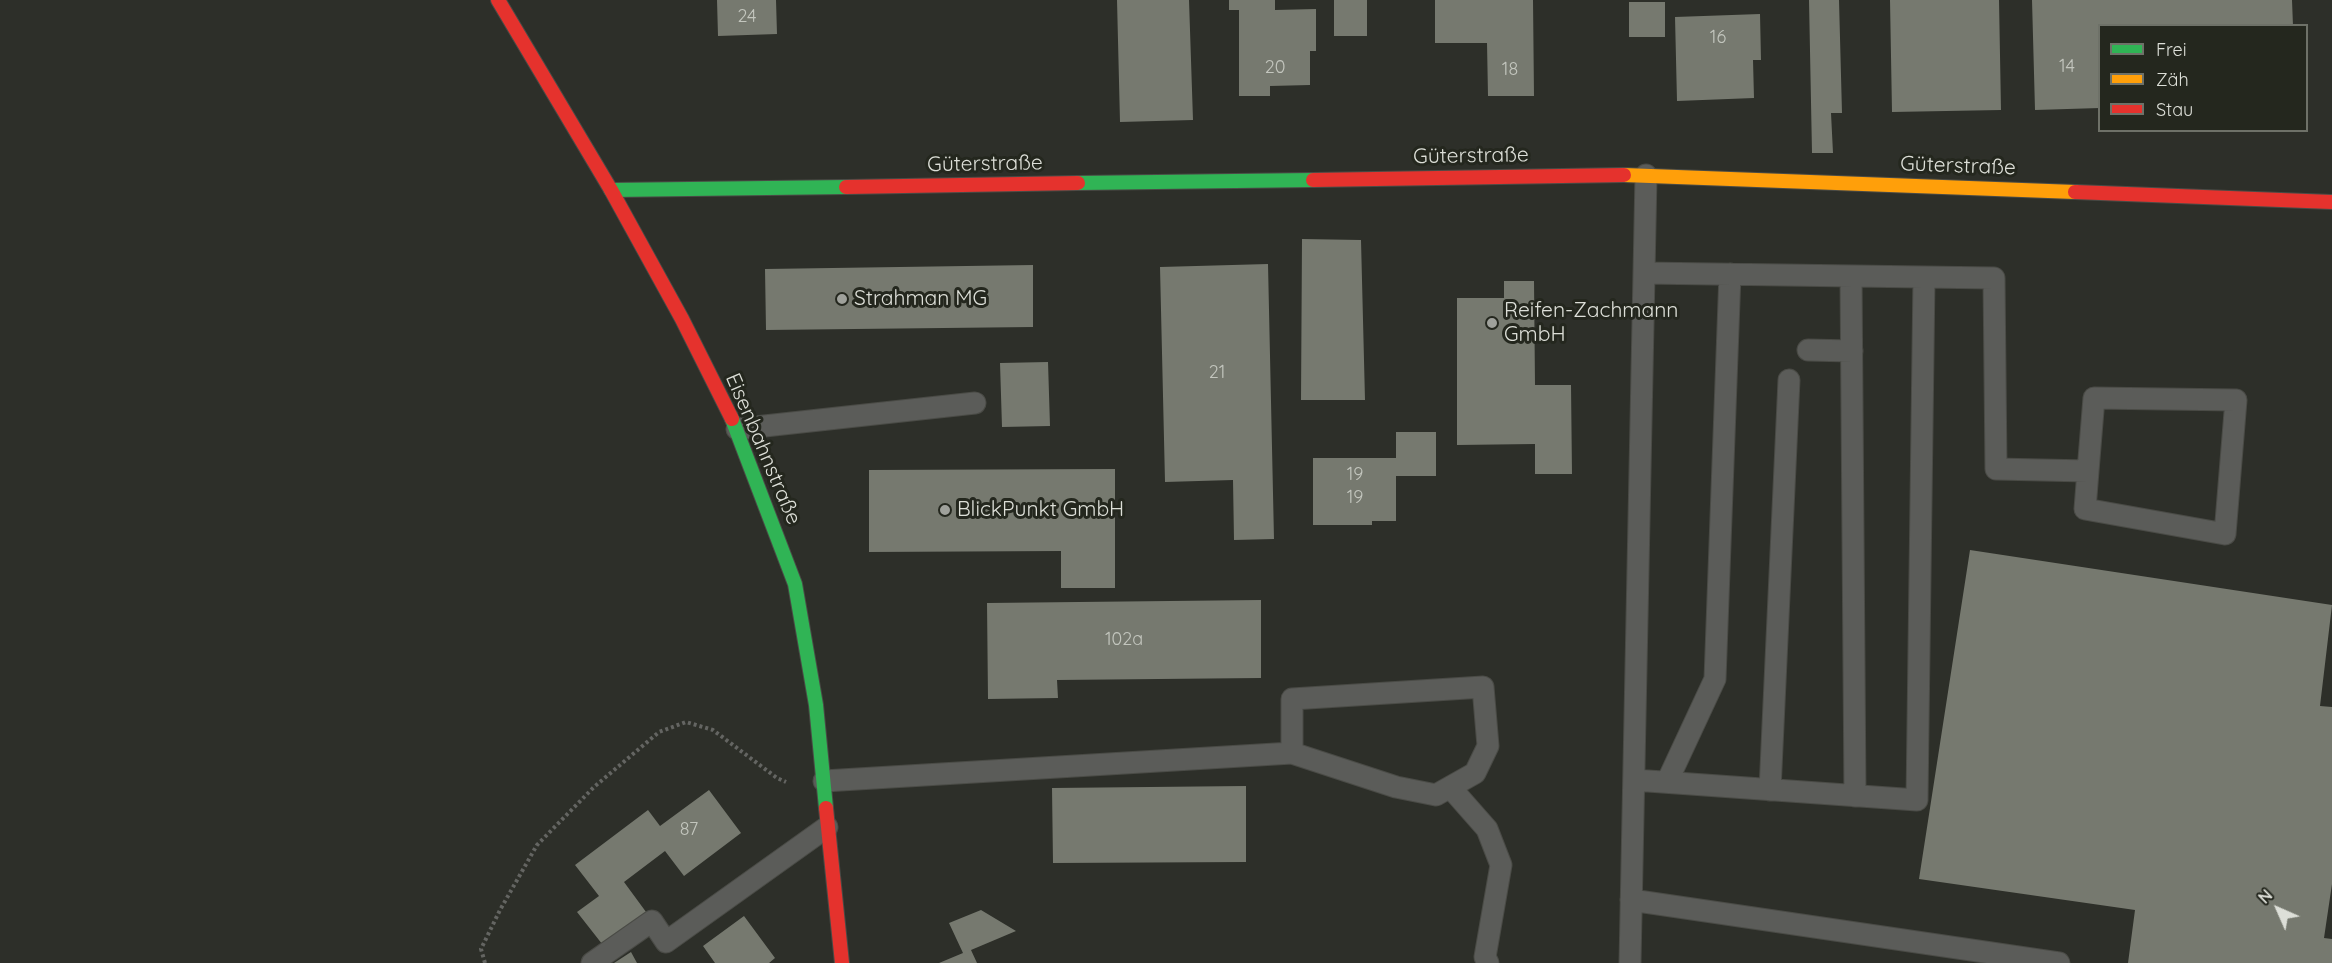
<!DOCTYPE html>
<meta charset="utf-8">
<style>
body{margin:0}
#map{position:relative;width:2332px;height:963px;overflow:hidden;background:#2d2f29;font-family:Quicksand,sans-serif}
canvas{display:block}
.legend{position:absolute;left:2098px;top:24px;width:210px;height:108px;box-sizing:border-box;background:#24271e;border:2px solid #6e7168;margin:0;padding:8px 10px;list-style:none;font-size:18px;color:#dddfd8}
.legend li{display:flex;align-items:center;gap:12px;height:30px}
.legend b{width:30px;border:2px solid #6e7168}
.north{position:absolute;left:2248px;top:879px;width:60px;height:60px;-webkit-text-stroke:4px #24271e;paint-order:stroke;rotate:315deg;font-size:16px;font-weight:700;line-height:24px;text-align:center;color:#dddfd8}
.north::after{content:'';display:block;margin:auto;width:21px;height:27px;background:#dddfd8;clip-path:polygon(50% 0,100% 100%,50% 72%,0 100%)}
</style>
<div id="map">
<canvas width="2332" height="963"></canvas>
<ul class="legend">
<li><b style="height:8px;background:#30b455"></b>Frei</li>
<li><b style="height:8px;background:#ff9f0a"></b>Zäh</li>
<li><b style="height:8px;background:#e5322d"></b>Stau</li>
</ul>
<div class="north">N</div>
</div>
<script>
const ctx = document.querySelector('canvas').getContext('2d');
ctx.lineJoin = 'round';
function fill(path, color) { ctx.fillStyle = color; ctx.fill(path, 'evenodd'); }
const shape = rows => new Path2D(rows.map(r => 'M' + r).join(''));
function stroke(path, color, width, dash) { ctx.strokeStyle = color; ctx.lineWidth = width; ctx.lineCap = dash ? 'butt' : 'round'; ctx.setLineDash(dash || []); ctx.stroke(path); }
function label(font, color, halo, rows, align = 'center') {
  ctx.font = font + ' Quicksand,sans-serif'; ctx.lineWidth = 6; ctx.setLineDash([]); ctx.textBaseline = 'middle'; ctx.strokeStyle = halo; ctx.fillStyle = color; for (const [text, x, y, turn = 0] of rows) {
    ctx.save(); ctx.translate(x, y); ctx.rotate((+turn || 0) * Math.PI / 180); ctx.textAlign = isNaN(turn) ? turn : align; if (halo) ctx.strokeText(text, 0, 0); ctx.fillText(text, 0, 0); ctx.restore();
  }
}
fill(shape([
 [717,0,776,0,777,34,718,36],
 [1117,0,1189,0,1193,120,1120,122],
 [1229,0,1275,0,1275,10,1316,9,1316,51,1310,51,1310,85,1270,86,1270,96,1239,96,1239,10,1229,10],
 [1334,0,1367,0,1367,36,1334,36],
 [1435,0,1533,0,1534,96,1488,96,1487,43,1435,43],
 [1809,0,1839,0,1842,113,1831,113,1833,153,1812,153],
 [1890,0,1999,0,2001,110,1892,112],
 [2032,0,2292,0,2293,26,2100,26,2100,108,2035,110],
 [1629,2,1665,2,1665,37,1629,37],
 [1760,14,1761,60,1753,60,1754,98,1677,101,1675,17],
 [1302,239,1361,240,1365,400,1301,400],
 [1268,264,1274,539,1234,540,1233,480,1165,482,1160,267],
 [1033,265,1033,327,766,330,765,269],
 [1504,281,1534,281,1535,385,1571,385,1572,474,1535,474,1535,444,1457,445,1457,298,1504,298],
 [1048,362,1050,426,1002,427,1000,363],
 [1396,432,1436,432,1436,476,1396,476,1396,521,1372,521,1372,525,1313,525,1313,458,1396,458],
 [1115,469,1115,588,1061,588,1061,551,869,552,869,470],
 [1970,550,2332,605,2320,706,2332,707,2332,884,2324,938,2332,939,2332,963,2128,963,2135,910,1919,879],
 [1261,600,1261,678,1057,680,1058,698,988,699,987,603],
 [1246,786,1246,862,1053,863,1052,788],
 [709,790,741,833,684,876,665,851,624,882,649,916,606,949,577,912,599,896,575,865,648,810,660,826],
 [981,910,1016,931,971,950,977,963,939,963,963,953,949,923],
 [744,916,775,958,769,963,715,963,703,946],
 [631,952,637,963,614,963]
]), '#76796f');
const lane = shape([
 [1644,273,1994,278,1996,469,2088,471,2085,509,2225,534,2236,400,2094,398,2088,471],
 [1851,276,1855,796],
 [1808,350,1852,351],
 [737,429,975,403],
 [1634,780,1917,800,1924,277],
 [824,781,1292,753,1292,699,1483,687,1488,746,1475,773,1436,795,1396,787,1292,753],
 [1667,782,1715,679,1730,274],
 [1450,787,1487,829,1501,865,1485,957,1488,963],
 [1770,790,1789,380],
 [1631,900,2059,963],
 [592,963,652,921,666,942,827,827],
 [1630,963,1646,175]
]);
const fast = shape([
 [1078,183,1313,180],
 [611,190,846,187],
 [732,419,795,584,816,705,826,808]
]);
const slow = shape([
 [1624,175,2075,192]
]);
const jam = shape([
 [498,0,611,190,682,319,732,419],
 [1313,180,1624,175],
 [846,187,1078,183],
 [2075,192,2332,202],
 [826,808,842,963]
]);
stroke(lane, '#4a4b46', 23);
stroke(fast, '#4a4b46', 16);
stroke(slow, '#4a4b46', 16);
stroke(jam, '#4a4b46', 16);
stroke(shape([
 [485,963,481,949,500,910,537,845,594,787,659,732,686,722,713,730,777,778,786,782]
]), '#646562', 4, [3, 3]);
stroke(lane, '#5b5c59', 21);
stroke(fast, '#30b455', 14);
stroke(slow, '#ff9f0a', 14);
stroke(jam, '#e5322d', 14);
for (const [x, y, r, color] of [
 [842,299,6,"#9fa19b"],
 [1492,323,6,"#9fa19b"],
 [945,510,6,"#9fa19b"]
]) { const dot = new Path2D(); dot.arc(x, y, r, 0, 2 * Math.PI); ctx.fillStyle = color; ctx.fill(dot); stroke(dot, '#24271e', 2); }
label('18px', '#c3c6be', null, [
 ["24",747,17],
 ["16",1718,38],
 ["14",2067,67],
 ["20",1275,68],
 ["18",1510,70],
 ["21",1217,373],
 ["19",1355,475],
 ["19",1355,498],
 ["102a",1124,640],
 ["87",689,830]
]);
label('21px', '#dddfd8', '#24271e', [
 ["Güterstraße",1471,156,-1],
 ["Güterstraße",985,164,-1],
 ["Güterstraße",1958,166,2],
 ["Eisenbahnstraße",763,449,67]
]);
label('21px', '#dddfd8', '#24271e', [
 ["Strahman MG",854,299],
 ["Reifen-Zachmann",1504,311],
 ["GmbH",1504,335],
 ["BlickPunkt GmbH",957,510]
], 'left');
</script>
